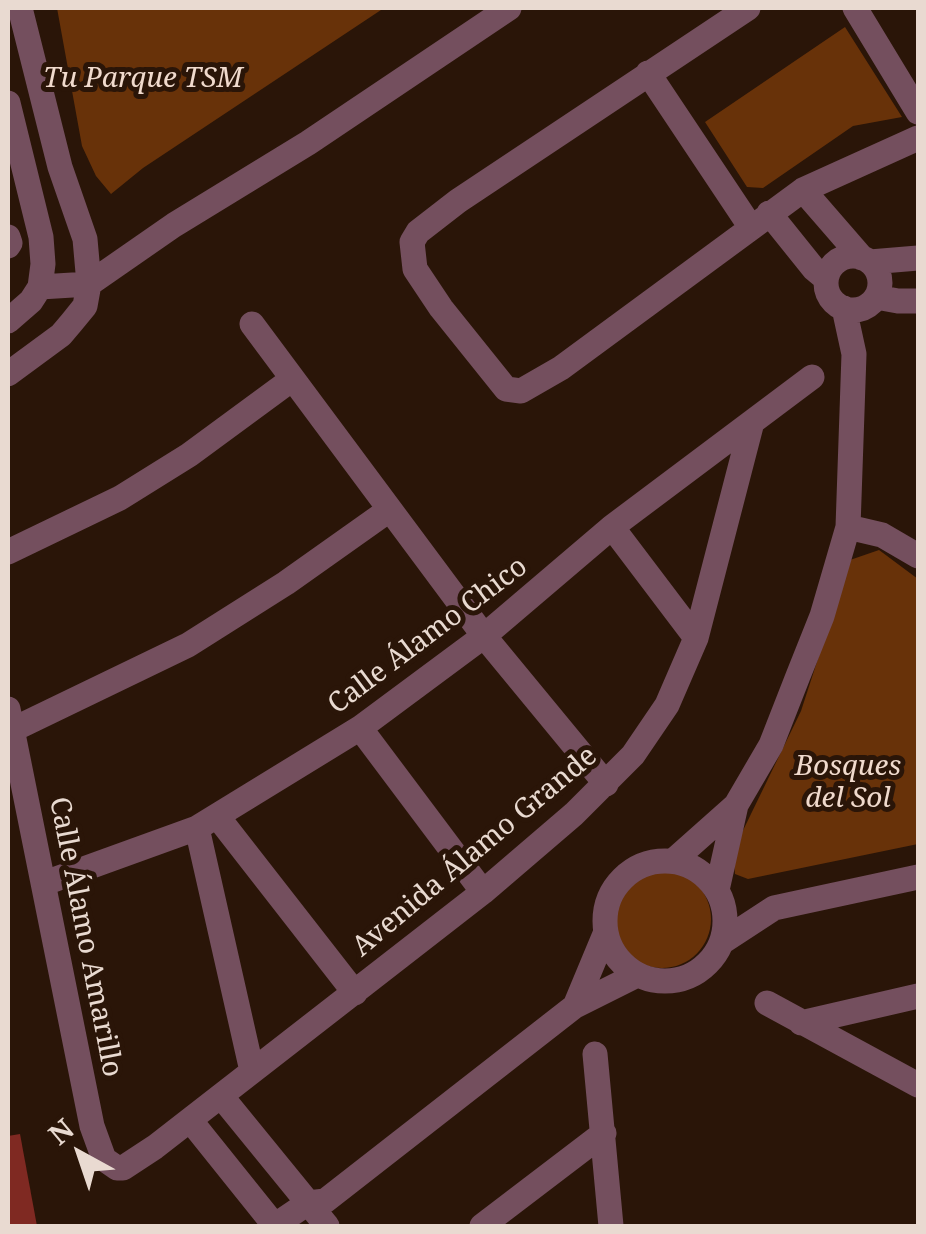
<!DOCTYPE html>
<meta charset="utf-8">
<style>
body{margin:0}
#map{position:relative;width:926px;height:1234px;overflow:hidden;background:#2a1508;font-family:"Noto Serif",serif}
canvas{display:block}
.frame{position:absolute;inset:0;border:10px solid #e9dad1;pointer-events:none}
.north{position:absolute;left:30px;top:1104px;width:100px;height:100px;-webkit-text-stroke:8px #2a1508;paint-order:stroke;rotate:320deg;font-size:28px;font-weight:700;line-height:40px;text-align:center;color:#e9dad1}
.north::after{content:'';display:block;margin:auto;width:35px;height:45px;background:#e9dad1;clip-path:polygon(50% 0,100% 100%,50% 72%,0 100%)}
</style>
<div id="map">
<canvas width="926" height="1234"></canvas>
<div class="frame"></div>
<div class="north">N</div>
</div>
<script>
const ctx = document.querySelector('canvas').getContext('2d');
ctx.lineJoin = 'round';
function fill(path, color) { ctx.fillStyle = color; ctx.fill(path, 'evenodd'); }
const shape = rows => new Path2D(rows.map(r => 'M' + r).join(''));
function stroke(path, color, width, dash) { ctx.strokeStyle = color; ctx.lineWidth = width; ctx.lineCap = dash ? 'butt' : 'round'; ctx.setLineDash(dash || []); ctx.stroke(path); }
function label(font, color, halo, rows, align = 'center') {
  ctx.font = font + ' "Noto Serif",serif'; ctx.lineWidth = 10; ctx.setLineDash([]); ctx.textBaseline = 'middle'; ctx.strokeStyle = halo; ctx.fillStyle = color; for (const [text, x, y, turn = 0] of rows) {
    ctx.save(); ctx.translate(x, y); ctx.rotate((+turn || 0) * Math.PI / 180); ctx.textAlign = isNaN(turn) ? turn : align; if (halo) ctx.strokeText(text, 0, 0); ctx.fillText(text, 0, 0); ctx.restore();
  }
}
fill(shape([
 [57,8,384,8,143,168,111,194,96,176,82,146],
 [845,27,902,117,853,126,763,188,747,187,705,122],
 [879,550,918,579,918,844,748,879,735,874,733,851,801,711,850,560],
 '613 919a49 49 0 1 1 98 0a49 49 0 1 1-98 0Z'
]), '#683209');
fill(shape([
 [20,1134,37,1226,8,1226,8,1136]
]), '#7f2922');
stroke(shape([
 [748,8,458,201,418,232,412,242,415,269,441,308,506,389,521,391,561,368,803,190,918,138],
 [855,8,918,112],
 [648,73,750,226],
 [8,103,41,237,43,264,40,287,31,301,8,321],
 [803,190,862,258],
 [769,213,814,269,826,279],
 [8,237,10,243,8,246],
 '826 283a27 27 0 1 1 54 0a27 27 0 1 1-54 0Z',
 [870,262,918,258],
 [40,287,89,284,174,225,308,143,509,8],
 [876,297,898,301,918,301],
 [252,324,484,636,606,784],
 [8,374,61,335,72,322,85,306,89,284,85,239,60,167,20,8],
 [612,527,696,638],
 [848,527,882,535,918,556],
 [8,552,120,498,189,455,291,380],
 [8,709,92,1126,104,1159,117,1168,123,1168,155,1147,483,892,574,814,633,755,667,705,696,638,752,422],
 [360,728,483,892],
 [12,730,188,645,286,583,389,510],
 [217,816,355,993],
 [197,828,252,1071],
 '605 921a60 60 0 1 1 120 0a60 60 0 1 1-120 0Z',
 [673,861,736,805],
 [45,883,197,828,360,728,484,636,612,527,812,377],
 [717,890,736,805,771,745,798,676,822,616,848,527,854,354,844,308],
 [722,942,774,908,918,877],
 [767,1003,918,1085],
 [575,1006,605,934],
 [801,1023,918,996],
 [595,1054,611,1226],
 [221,1096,327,1226],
 [190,1120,275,1226],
 [274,1226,308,1203,325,1201,575,1006,637,975],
 [482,1226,604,1133]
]), '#744f5e', 25);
label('italic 28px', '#f0dacd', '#2a1508', [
 ["Tu Parque TSM",143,79],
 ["Bosques",848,767],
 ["del Sol",848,799]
]);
label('28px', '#e9dad1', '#2a1508', [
 ["Calle Álamo Chico",428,636,-37],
 ["Avenida Álamo Grande",475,852,-40],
 ["Calle Álamo Amarillo",85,937,79]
]);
</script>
